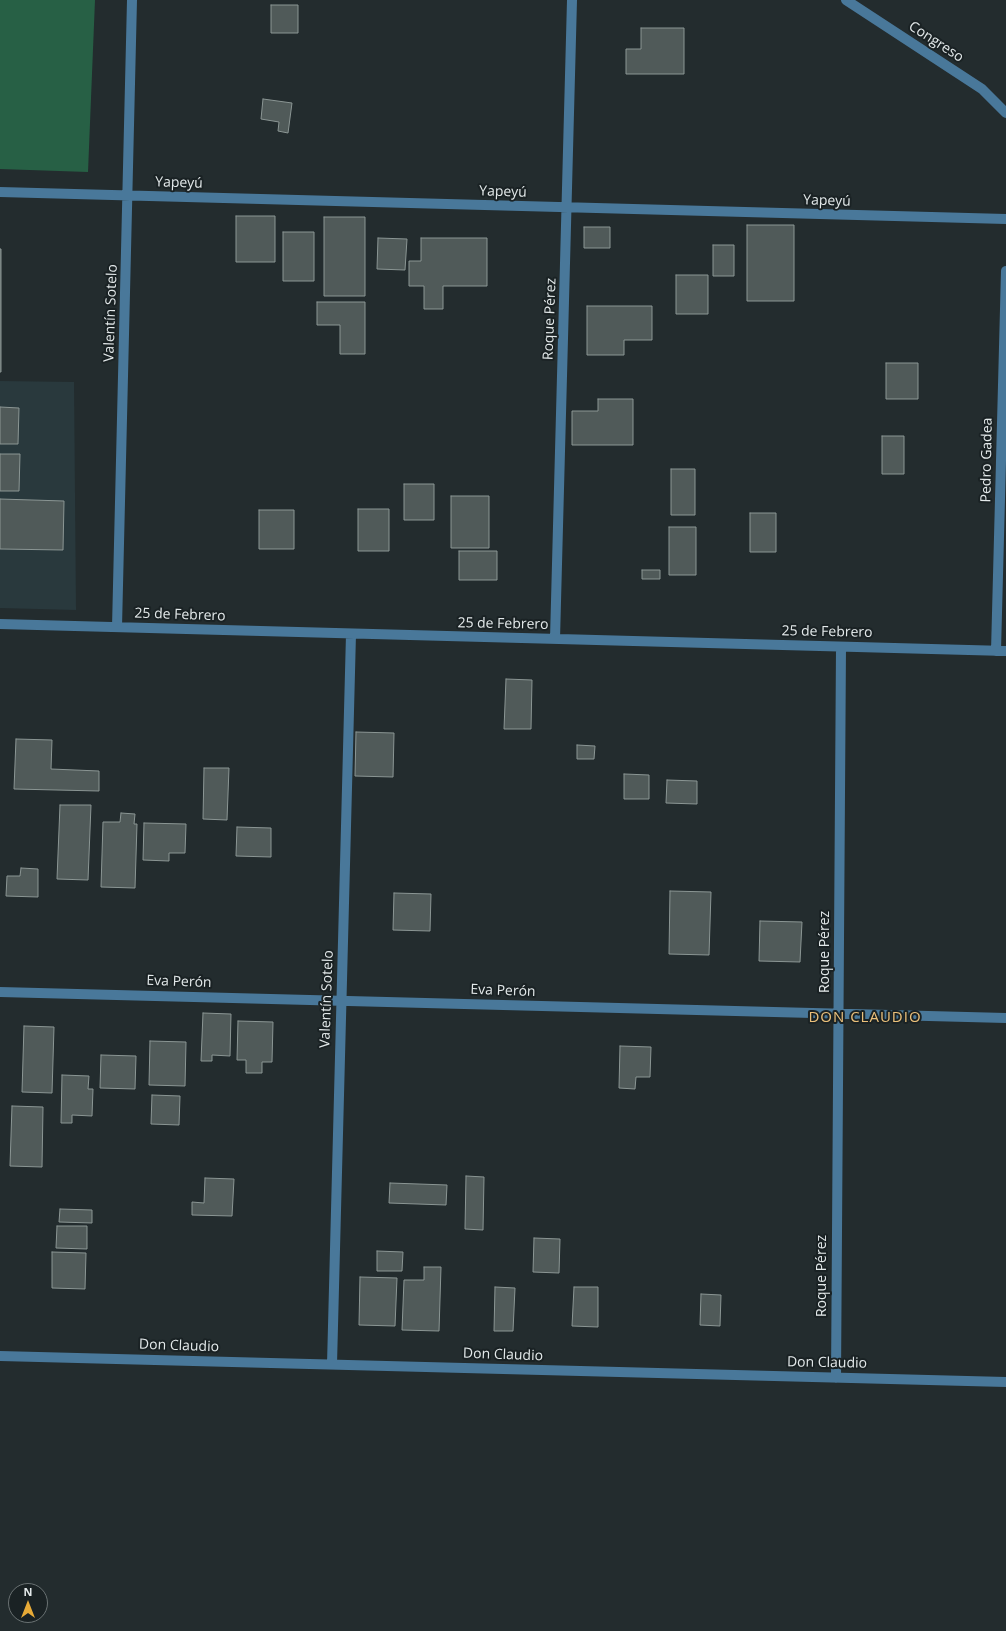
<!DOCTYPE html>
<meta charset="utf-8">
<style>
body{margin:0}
#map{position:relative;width:1006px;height:1631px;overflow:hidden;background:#232c2e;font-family:"Open Sans",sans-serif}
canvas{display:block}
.north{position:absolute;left:8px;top:1583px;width:40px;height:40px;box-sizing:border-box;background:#1a2224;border:1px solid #6a7273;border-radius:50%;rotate:0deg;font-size:11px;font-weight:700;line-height:16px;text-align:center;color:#e3e9ea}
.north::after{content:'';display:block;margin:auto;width:14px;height:18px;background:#e8ab37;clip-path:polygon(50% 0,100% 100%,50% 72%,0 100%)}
</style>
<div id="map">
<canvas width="1006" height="1631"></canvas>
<div class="north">N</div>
</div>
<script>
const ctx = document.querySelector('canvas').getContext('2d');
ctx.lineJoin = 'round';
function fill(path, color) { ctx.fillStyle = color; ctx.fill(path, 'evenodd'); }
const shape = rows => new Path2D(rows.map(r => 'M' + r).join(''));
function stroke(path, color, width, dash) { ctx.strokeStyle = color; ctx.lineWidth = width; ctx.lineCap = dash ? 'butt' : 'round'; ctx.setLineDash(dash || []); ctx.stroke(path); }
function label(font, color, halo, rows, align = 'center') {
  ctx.font = font + ' "Open Sans",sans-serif'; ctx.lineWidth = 4; ctx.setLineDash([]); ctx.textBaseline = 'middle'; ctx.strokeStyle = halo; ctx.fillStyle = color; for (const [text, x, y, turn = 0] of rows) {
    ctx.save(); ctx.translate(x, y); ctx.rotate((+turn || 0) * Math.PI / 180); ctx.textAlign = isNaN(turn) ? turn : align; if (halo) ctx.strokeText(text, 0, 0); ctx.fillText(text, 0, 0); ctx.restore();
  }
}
fill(shape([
 [0,381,74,382,76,610,0,608]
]), '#29393d');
fill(shape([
 [0,0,95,0,88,172,0,169]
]), '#276045');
const building = shape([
 [271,5,298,5,298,33,271,33,271,5],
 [641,28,684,28,684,74,626,74,626,49,641,49,641,28],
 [263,99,292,103,288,133,278,131,279,122,261,119,263,99],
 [236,216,275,216,275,262,236,262,236,216],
 [324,217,365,217,365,296,324,296,324,217],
 [747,225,794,225,794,301,747,301,747,225],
 [584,227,610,227,610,248,584,248,584,227],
 [283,232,314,232,314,281,283,281,283,232],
 [378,238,407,239,405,270,377,269,378,238],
 [421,238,487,238,487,286,443,286,443,309,424,309,424,286,409,286,409,261,421,261,421,238],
 [713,245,734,245,734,276,713,276,713,245],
 [0,249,1,249,1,372,0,372,0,249],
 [676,275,708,275,708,314,676,314,676,275],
 [317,302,365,302,365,354,340,354,340,325,317,325,317,302],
 [587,306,652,306,652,340,624,340,624,355,587,355,587,306],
 [886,363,918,363,918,399,886,399,886,363],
 [598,399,633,399,633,445,572,445,572,411,598,411,598,399],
 [0,407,19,408,18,444,0,444,0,407],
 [882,436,904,436,904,474,882,474,882,436],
 [0,454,20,454,19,491,0,491,0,454],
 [671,469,695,469,695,515,671,515,671,469],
 [404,484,434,484,434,520,404,520,404,484],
 [451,496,489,496,489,548,451,548,451,496],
 [0,499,64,501,63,550,0,549,0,499],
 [358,509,389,509,389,551,358,551,358,509],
 [259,510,294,510,294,549,259,549,259,510],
 [750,513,776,513,776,552,750,552,750,513],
 [669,527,696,527,696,575,669,575,669,527],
 [459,551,497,551,497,580,459,580,459,551],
 [642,570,660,570,660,579,642,579,642,570],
 [506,679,532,680,531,729,504,729,506,679],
 [356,732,394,733,393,777,355,776,356,732],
 [16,739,52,740,51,769,99,771,99,791,14,789,16,739],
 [577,745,595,746,594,759,577,759,577,745],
 [204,768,229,768,227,820,203,819,204,768],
 [624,774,649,775,649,799,624,799,624,774],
 [667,780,697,781,697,804,666,803,667,780],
 [60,805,91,805,88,880,57,879,60,805],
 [121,813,135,814,134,824,137,824,135,888,101,887,103,822,120,822,121,813],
 [144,823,186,824,185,853,169,853,169,861,143,860,144,823],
 [237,827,271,828,271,857,236,856,237,827],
 [21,868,38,869,38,897,6,896,7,876,20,876,21,868],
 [670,891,711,892,709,955,669,954,670,891],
 [394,893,431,894,430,931,393,930,394,893],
 [760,921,802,922,800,962,759,961,760,921],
 [203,1013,231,1014,230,1056,212,1055,212,1061,201,1061,203,1013],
 [238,1021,273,1022,272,1062,262,1062,262,1073,246,1073,246,1060,237,1060,238,1021],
 [24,1026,54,1027,52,1093,22,1092,24,1026],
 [150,1041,186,1042,185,1086,149,1085,150,1041],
 [620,1046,651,1047,650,1077,636,1077,635,1089,619,1088,620,1046],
 [101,1055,136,1056,135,1089,100,1088,101,1055],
 [62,1075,89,1076,88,1089,93,1089,92,1116,72,1115,72,1123,61,1123,62,1075],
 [152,1095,180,1096,179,1125,151,1124,152,1095],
 [12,1106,43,1107,42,1167,10,1166,12,1106],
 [466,1176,484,1177,483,1230,465,1229,466,1176],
 [205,1178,234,1179,232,1216,192,1215,192,1202,204,1203,205,1178],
 [390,1183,447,1185,446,1205,389,1203,390,1183],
 [60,1209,92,1210,92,1223,59,1222,60,1209],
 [57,1226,87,1226,87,1249,56,1248,57,1226],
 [534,1238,560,1239,559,1273,533,1272,534,1238],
 [377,1251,403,1252,402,1271,377,1271,377,1251],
 [52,1252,86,1253,85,1289,52,1288,52,1252],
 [424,1267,441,1267,439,1331,402,1330,404,1280,424,1280,424,1267],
 [360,1277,397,1278,395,1326,359,1325,360,1277],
 [495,1287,515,1288,513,1331,494,1331,495,1287],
 [574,1287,598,1287,598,1327,572,1326,574,1287],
 [701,1294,721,1295,720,1326,700,1325,701,1294]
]);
fill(building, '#505a59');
stroke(building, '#8b9694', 1);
stroke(shape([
 [846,0,982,89,1006,113],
 [0,192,1006,219],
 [0,624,1006,651],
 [117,627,132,0],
 [555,639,572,0],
 [996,651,1006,271],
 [0,992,1006,1018],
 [0,1356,1006,1382],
 [332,1364,351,634],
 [836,1378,841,647]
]), '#49789a', 10);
label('14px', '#e3e9ea', '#1a2224', [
 ["Congreso",936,42,33],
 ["Yapeyú",179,183,2],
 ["Yapeyú",503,192,2],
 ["Yapeyú",827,201,2],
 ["Valentín Sotelo",111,313,-88],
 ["Roque Pérez",550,319,-88],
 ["Pedro Gadea",987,460,-89],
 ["25 de Febrero",180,615,2],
 ["25 de Febrero",503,624,1],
 ["25 de Febrero",827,632,1],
 ["Roque Pérez",825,952,-90],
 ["Eva Perón",179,982,2],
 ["Eva Perón",503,991,2],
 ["Valentín Sotelo",327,999,-88],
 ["Roque Pérez",822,1276,-90],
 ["Don Claudio",179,1346,2],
 ["Don Claudio",503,1355,2],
 ["Don Claudio",827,1363,1]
]);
ctx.letterSpacing = '1px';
label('15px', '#ebc07b', '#1a2224', [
 ["DON CLAUDIO",865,1018]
]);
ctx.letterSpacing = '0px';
</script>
